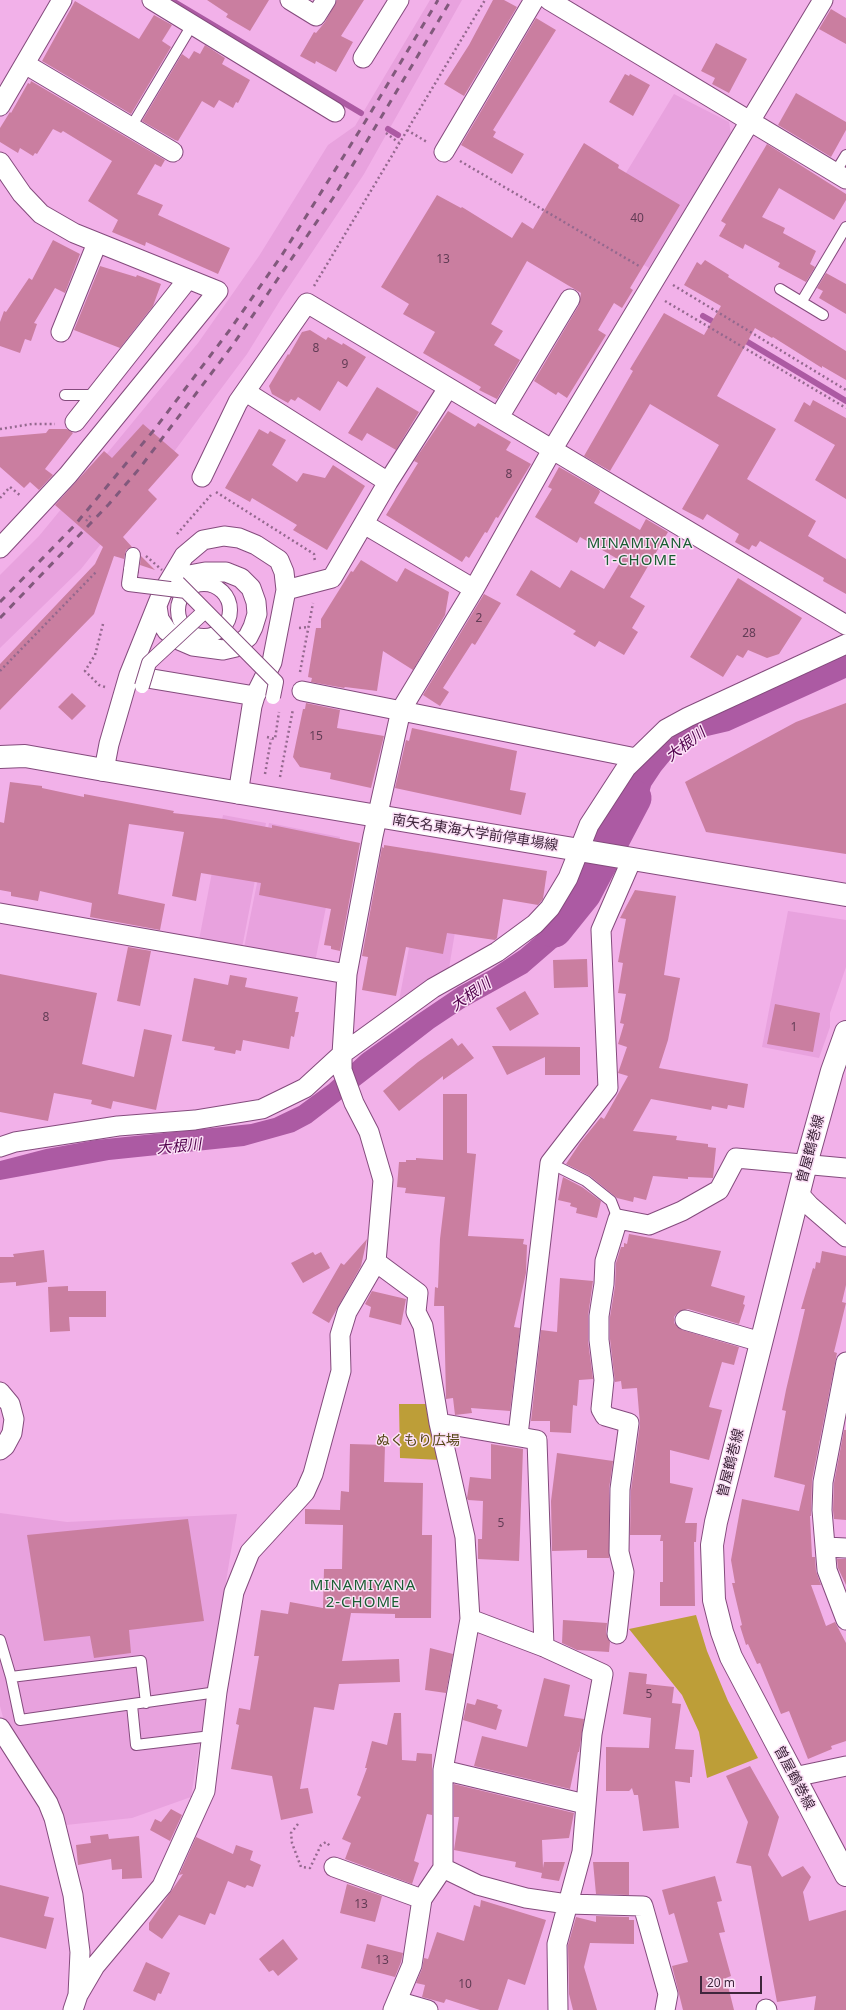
<!DOCTYPE html>
<meta charset="utf-8">
<style>
body{margin:0}
#map{position:relative;width:846px;height:2010px;overflow:hidden;background:#f2b1e9;font-family:"Noto Sans",sans-serif}
canvas{display:block}
.scale{position:absolute;left:700px;top:1976px;width:62px;height:18px;box-sizing:border-box;border:2px solid #3f263c;border-top:0;padding-left:5px;font-size:12px;line-height:14px;white-space:nowrap;color:#3f263c;-webkit-text-stroke:3px #fce1f7;paint-order:stroke}
</style>
<div id="map">
<canvas width="846" height="2010"></canvas>
<div class="scale">20 m</div>
</div>
<script>
const ctx = document.querySelector('canvas').getContext('2d');
ctx.lineJoin = 'round';
function fill(path, color) { ctx.fillStyle = color; ctx.fill(path, 'evenodd'); }
const shape = rows => new Path2D(rows.map(r => 'M' + r).join(''));
function stroke(path, color, width, dash) { ctx.strokeStyle = color; ctx.lineWidth = width; ctx.lineCap = dash ? 'butt' : 'round'; ctx.setLineDash(dash || []); ctx.stroke(path); }
function label(font, color, halo, rows, align = 'center') {
  ctx.font = font + ' "Noto Sans","Noto Sans JP",sans-serif'; ctx.lineWidth = 3; ctx.setLineDash([]); ctx.textBaseline = 'middle'; ctx.strokeStyle = halo; ctx.fillStyle = color; for (const [text, x, y, turn = 0] of rows) {
    ctx.save(); ctx.translate(x, y); ctx.rotate((+turn || 0) * Math.PI / 180); ctx.textAlign = isNaN(turn) ? turn : align; if (halo) ctx.strokeText(text, 0, 0); ctx.fillText(text, 0, 0); ctx.restore();
  }
}
fill(shape([
 [430,0,462,0,364,174,281,299,247,354,170,457,81,569,0,648,0,575,39,536,198,343,259,256,328,145,355,126],
 [674,94,729,122,731,134,649,268,590,232],
 [223,815,266,823,242,948,199,940],
 [269,823,340,837,315,962,244,948],
 [427,851,462,858,461,896,449,968,399,1001],
 [788,911,846,920,846,967,830,1013,830,1027,819,1058,762,1047],
 [0,1513,67,1522,237,1514,191,1797,132,1818,66,1825,60,1812,4,1721,0,1706]
]), '#e8a2de');
fill(shape([
 [399,1404,429,1404,441,1460,400,1458],
 [696,1615,707,1651,728,1701,758,1758,707,1778,699,1732,682,1695,629,1629]
]), '#bd9e38');
fill(shape([
 [846,654,846,678,729,731,699,738,686,745,675,754,661,771,651,786,646,804,633,823,595,903,587,916,572,934,527,973,464,1008,434,1028,311,1123,294,1132,244,1146,109,1160,0,1180,0,1161,46,1149,96,1140,251,1124,274,1118,299,1106,329,1084,362,1054,418,1014,458,987,490,970,520,950,548,926,563,909,574,892,579,893,594,882,611,830,611,824,631,788,631,777,652,754,679,732,725,709]
]), '#ac5aa3');
fill(shape([
 [609,828,631,832,608,882,593,879,606,846]
]), '#f2b1e9');
stroke(shape([
 [171,0,361,113],
 [388,129,398,135],
 [703,316,719,325],
 [741,338,846,401]
]), '#ac5aa3', 6);
stroke(shape([
 [554,929,583,893,633,798]
]), '#ac5aa3', 37);
fill(shape([
 [207,0,269,0,250,31,226,17,228,14],
 [337,0,364,0,341,36,353,42,336,72,316,61,315,64,300,56,314,32,316,33,325,22],
 [493,0,504,0,517,7,464,96,444,84,469,45],
 [75,1,139,39,154,15,172,25,162,41,171,47,131,114,42,61],
 [831,9,846,18,846,44,819,29],
 [536,18,556,30,493,130,496,132,493,137,524,154,512,174,461,145],
 [716,43,747,59,729,93,712,84,715,78,701,71],
 [205,45,225,58,222,64,250,80,238,103,236,102,233,108,219,100,214,108,202,101,178,141,175,140,142,121,182,54,189,59,194,51,200,54],
 [625,74,629,76,630,74,650,85,633,116,609,102],
 [31,81,165,160,161,167,155,164,137,194,163,205,158,215,230,248,218,274,146,242,145,246,112,232,118,220,88,201,112,161,63,131,61,133,53,129,37,154,35,153,33,156,20,148,18,153,0,142,0,128,10,112,11,113,28,83,30,84],
 [796,93,846,122,846,130,831,157,778,125],
 [584,143,619,165,618,168,680,205,630,288,633,290,622,308,614,303,598,330,606,335,567,398,558,392,556,395,534,381,579,305,581,293,527,261,491,324,503,331,494,345,520,360,497,399,479,390,481,387,423,353,435,332,403,314,409,304,381,287,437,195,461,208,462,207,512,238,522,222,533,229],
 [767,144,846,194,846,200,834,220,779,188,762,217,785,228,783,233,816,251,810,264,815,267,806,282,778,267,780,263,745,244,743,249,719,236,726,224,721,221],
 [53,240,80,254,65,293,55,288,34,323,37,324,31,341,25,339,20,353,0,346,0,322,4,311,6,312,29,278,32,280],
 [705,260,729,275,728,277,846,351,846,380,822,366,822,368,773,337,772,338,755,328,717,396,776,429,747,479,816,521,808,536,846,559,846,594,823,581,824,578,760,541,756,547,752,545,749,550,735,542,739,534,707,514,703,520,682,509,719,445,650,404,610,471,584,456,633,371,630,369,664,313,704,335,721,306,684,285,697,262,701,265],
 [100,266,136,277,137,275,161,284,153,306,120,348,74,330],
 [826,273,846,284,846,314,819,298,823,291,817,288],
 [310,330,326,340,328,337,342,345,343,343,366,357,347,387,338,381,320,411,298,397,295,401,291,399,288,403,272,394,269,386,288,354,289,355,302,332],
 [377,387,419,412,396,450,367,433,362,441,348,433],
 [813,400,846,418,846,499,815,480,835,445,794,421,804,402,810,406],
 [448,411,475,427,478,423,511,442,506,450,531,464,498,518,496,517,487,533,485,532,469,558,466,556,462,562,386,515,418,463,414,461],
 [143,424,179,455,148,490,157,499,123,537,132,547,126,550,124,559,114,556,94,614,0,710,0,664,95,564,103,547,55,505,104,451,112,458],
 [49,429,67,429,73,433,45,469,53,475,39,490,30,482,24,488,0,467,0,437,46,433],
 [259,429,268,434,270,431,286,440,272,465,297,482,303,473,325,478,333,465,365,486,327,550,293,530,297,525,252,498,250,502,225,488],
 [559,467,599,490,600,492,594,503,640,530,646,519,668,532,630,597,645,606,632,628,638,632,624,655,599,641,595,647,573,634,576,631,516,595,531,570,560,588,571,570,604,589,621,561,580,537,577,543,535,517,552,489,548,487],
 [141,556,155,570,140,565],
 [361,560,397,582,405,568,449,592,445,615,413,670,383,651,377,691,345,687,344,688,311,682,312,678,308,677,316,628,321,628,321,619,351,571,353,572],
 [738,578,802,618,779,654,767,658,748,650,743,658,737,655,723,677,690,657],
 [484,594,501,603,475,645,472,643,443,688,449,692,440,706,423,695],
 [72,693,86,706,72,720,58,707],
 [306,703,340,710,337,728,384,736,371,788,330,779,331,773,300,767,293,757,303,709,305,709],
 [846,703,846,854,706,832,685,782,796,722],
 [412,728,517,751,510,790,526,793,521,815,395,788,406,740,409,741],
 [10,782,42,786,42,788,84,797,84,794,174,811,173,813,224,819,272,828,272,825,360,843,340,951,331,949,331,946,324,945,331,909,259,895,261,883,201,873,196,901,172,896,184,832,129,824,118,894,165,904,160,930,90,917,92,903,40,891,38,901,11,896,11,892,0,890,0,822,4,823],
 [384,845,547,871,543,899,538,905,503,899,497,938,495,940,447,933,443,954,406,947,396,996,362,990,368,957,362,956,382,847,384,848],
 [635,890,676,896,664,975,680,978,668,1040,659,1068,748,1084,744,1108,728,1105,727,1109,712,1106,711,1110,651,1099,633,1131,677,1136,676,1140,708,1144,708,1147,716,1148,713,1178,688,1177,688,1179,653,1176,646,1200,634,1197,633,1202,617,1198,590,1176,566,1164,580,1143,601,1117,604,1119,628,1076,618,1073,627,1047,618,1044,624,1024,620,1023,626,994,618,993,623,963,618,962,626,919,620,918],
 [128,947,151,951,140,1006,117,1001],
 [587,959,588,987,554,988,553,960],
 [0,974,97,993,82,1064,134,1077,144,1029,172,1035,156,1110,113,1101,111,1109,91,1104,92,1100,54,1093,48,1121,0,1112],
 [230,975,247,978,245,987,298,997,295,1012,299,1012,294,1037,291,1036,289,1049,243,1040,241,1051,236,1050,235,1054,214,1050,215,1047,182,1041,194,978,228,985],
 [525,991,539,1014,510,1031,496,1008],
 [775,1004,820,1013,813,1052,767,1044],
 [452,1038,458,1046,462,1043,474,1058,443,1080,443,1076,399,1111,383,1091,418,1062],
 [492,1046,580,1047,580,1075,545,1075,545,1057,507,1075],
 [443,1094,467,1094,467,1153,476,1154,468,1236,524,1239,523,1244,527,1245,526,1273,514,1327,520,1328,510,1411,471,1408,472,1413,455,1415,453,1398,446,1399,444,1306,434,1306,435,1287,438,1288,440,1239,445,1197,405,1193,406,1188,397,1187,399,1162,406,1162,406,1160,416,1160,416,1158,443,1160],
 [563,1177,582,1187,601,1201,597,1218,576,1213,577,1208,570,1206,571,1203,558,1200],
 [629,1234,721,1251,711,1286,745,1296,743,1304,745,1305,739,1324,688,1309,678,1312,674,1317,674,1323,682,1330,739,1347,734,1365,722,1362,709,1407,722,1410,709,1460,670,1450,670,1483,693,1488,685,1523,697,1523,696,1542,694,1542,695,1606,660,1606,660,1582,663,1582,663,1541,660,1541,661,1535,630,1535,631,1490,640,1424,637,1388,622,1389,621,1381,615,1382,610,1339,610,1317,615,1286,616,1263,621,1247,624,1247,624,1243,627,1244],
 [367,1239,361,1266,329,1323,312,1313,341,1263,344,1265],
 [44,1250,47,1282,16,1286,16,1282,0,1283,0,1257,14,1257,13,1254],
 [822,1251,846,1256,846,1285,842,1302,846,1303,834,1352,837,1353,812,1480,811,1516,810,1516,812,1557,815,1557,816,1571,821,1585,811,1585,826,1626,835,1622,846,1643,846,1741,831,1746,832,1749,808,1759,789,1711,781,1714,760,1663,757,1664,748,1644,746,1645,740,1626,742,1625,732,1583,735,1583,731,1560,742,1499,799,1511,805,1485,774,1477,786,1411,782,1410,786,1390,805,1309,801,1309,813,1268,815,1269,816,1262,820,1263],
 [313,1252,315,1255,321,1252,330,1268,303,1283,291,1263],
 [560,1278,593,1281,588,1316,588,1341,593,1379,579,1380,577,1406,573,1405,571,1433,550,1432,550,1421,531,1421,541,1330,557,1332],
 [68,1286,68,1291,106,1291,106,1317,69,1317,70,1331,50,1332,48,1287],
 [372,1291,406,1299,401,1325,369,1317,371,1307,365,1304],
 [844,1430,846,1430,846,1520,834,1519,833,1510,834,1483],
 [350,1444,385,1445,384,1482,423,1483,422,1535,432,1535,431,1618,395,1618,395,1614,351,1613,342,1661,399,1659,400,1682,339,1684,334,1710,314,1707,300,1789,308,1788,313,1813,281,1820,272,1776,231,1769,239,1725,236,1724,239,1708,250,1710,259,1656,254,1656,261,1610,288,1614,290,1602,323,1608,324,1569,342,1569,343,1525,305,1524,305,1509,340,1510,341,1491,349,1492],
 [491,1444,523,1449,519,1561,478,1559,478,1539,482,1539,483,1501,468,1500,467,1498,470,1477,491,1479],
 [557,1453,613,1461,609,1489,609,1558,587,1558,587,1550,552,1551,551,1501],
 [188,1519,204,1621,129,1630,131,1653,94,1658,90,1636,44,1641,27,1535],
 [837,1559,846,1559,846,1585,838,1568],
 [563,1620,607,1623,606,1633,610,1642,609,1652,577,1650,562,1643],
 [430,1648,453,1654,446,1693,425,1690],
 [629,1672,647,1674,646,1684,674,1687,672,1703,681,1704,675,1749,694,1750,692,1777,690,1777,690,1783,675,1781,679,1828,643,1831,638,1795,634,1795,632,1788,629,1791,606,1791,606,1747,649,1748,651,1718,623,1714],
 [544,1678,570,1685,564,1716,584,1719,579,1752,578,1752,570,1789,474,1766,482,1736,527,1747],
 [477,1699,498,1705,497,1708,502,1710,496,1730,463,1720,467,1703,475,1705],
 [394,1713,401,1713,402,1760,416,1761,417,1753,432,1754,432,1815,427,1814,414,1861,419,1863,412,1884,345,1859,351,1843,342,1839,361,1797,357,1795,367,1768,365,1768,372,1741,387,1745],
 [750,1766,779,1817,768,1855,782,1877,803,1866,811,1877,803,1892,809,1921,846,1910,846,2010,814,2010,816,1996,777,2002,751,1866,736,1863,748,1822,726,1776],
 [454,1784,574,1813,569,1838,542,1840,543,1868,544,1862,565,1862,559,1881,541,1878,542,1873,515,1867,516,1862,454,1850,459,1817,454,1817],
 [171,1809,182,1815,170,1841,150,1830,155,1819,161,1822],
 [108,1834,109,1839,139,1836,142,1878,122,1879,122,1869,112,1870,111,1859,78,1865,76,1845,91,1843,90,1836],
 [196,1837,233,1854,236,1845,253,1851,250,1860,261,1865,253,1887,247,1885,245,1888,228,1881,215,1915,210,1913,205,1925,179,1915,162,1939,149,1930,149,1923,183,1874,179,1875],
 [593,1862,629,1862,629,1895,596,1894],
 [715,1876,722,1901,717,1902,725,1932,719,1933,731,1976,726,1978,734,2010,683,2010,672,1966,688,1962,674,1913,669,1915,662,1890],
 [347,1884,382,1896,375,1922,340,1913],
 [0,1885,49,1897,44,1916,54,1918,46,1949,0,1937],
 [481,1900,546,1920,525,1985,508,1979,498,2010,480,2010,446,1999,444,2003,422,1997,425,1985,416,1983,422,1969,424,1958,428,1959,437,1932,464,1941,474,1905,480,1907],
 [596,1916,629,1917,629,1920,634,1920,634,1944,590,1943,584,1967,597,2010,573,2010,569,1994,568,1945,576,1917,596,1922],
 [283,1939,298,1959,278,1976,273,1970,269,1972,259,1959],
 [367,1944,403,1953,401,1962,395,1977,361,1968],
 [146,1962,170,1973,161,1994,158,1993,155,2001,133,1991]
]), '#ca7ea0');
const service = shape([
 [131,127,192,25],
 [835,173,846,155],
 [780,289,823,315],
 [802,301,846,227],
 [65,395,97,395],
 [550,1163,586,1181,611,1201,618,1219],
 [0,1640,11,1677,20,1720,217,1692],
 [11,1677,141,1661,146,1703],
 [132,1705,136,1745,211,1736]
]);
const pedestrian = shape([
 [131,570,133,555],
 '178 610a26 26 0 1 1 52 0a26 26 0 1 1-52 0Z'
]);
const minor = shape([
 [152,0,335,112],
 [290,0,316,16,326,0],
 [549,0,846,179],
 [363,58,399,0],
 [25,64,173,152],
 [0,106,62,0],
 [444,152,534,0],
 [0,162,22,194,41,214,74,233,218,291,68,475,0,548],
 [61,332,97,243],
 [246,392,388,482],
 [499,417,570,299],
 [75,422,188,279],
 [202,477,238,402,307,303,846,625],
 [364,524,474,589],
 [286,590,332,578,388,482,448,388],
 [157,606,159,619,167,631,179,640,193,646,223,650,236,647,248,637,253,627,257,614,256,602,251,588,241,578,226,572,205,572,189,575,177,580,166,589],
 [129,675,255,696],
 [302,691,636,758],
 [104,770,109,744,129,675,162,593,184,556,203,540,224,536,239,538,256,545,279,560,284,572,286,590,272,662,255,696,252,706,238,794],
 [0,913,347,974],
 [0,1147,15,1142,118,1126,195,1120,262,1109,305,1088,342,1054,433,988,497,952,535,924,550,908,568,878,589,825,626,768,666,729,688,717,846,644],
 [799,1194,810,1206,846,1237],
 [376,1262,418,1293,416,1312,423,1326,439,1423,465,1537,470,1619,443,1770,443,1868,422,1899,412,1965,393,2010],
 [685,1320,761,1342],
 [846,1362,823,1482,822,1510,827,1570,846,1620],
 [0,1392,10,1404,14,1419,12,1433,5,1446,0,1450],
 [439,1423,537,1440,544,1647],
 [518,1435,550,1163,608,1088,601,930,632,859],
 [826,1547,846,1548],
 [470,1619,544,1647,603,1674,592,1734,582,1852,557,1944,558,2010],
 [617,1634,624,1572,619,1552,620,1489,629,1423,605,1416,601,1409,604,1380,599,1340,599,1316,604,1284,605,1261,618,1219,649,1225,682,1211,719,1190,736,1158,846,1168],
 [0,1728,48,1803,54,1818,73,1895,80,1952,78,1995,73,2010],
 [443,1770,585,1804],
 [794,1777,846,1766],
 [334,1867,422,1899],
 [443,1868,478,1885,526,1898,567,1904,643,1906,668,1994,665,2010],
 [78,1995,95,1966,162,1886,205,1791,217,1692,234,1592,250,1552,305,1492,313,1474,341,1371,340,1335,347,1312,376,1262,383,1180,369,1132,354,1103,342,1070,342,1054,347,974,373,836,401,710,474,589,552,450,823,0],
 [397,2001,428,2010],
 [766,2009,767,2010]
]);
const tertiary = shape([
 [0,757,25,756,104,770]
]);
const secondary = shape([
 [104,770,846,895],
 [846,1032,832,1071,806,1164,716,1522,712,1545,714,1600,722,1632,731,1657,846,1875]
]);
stroke(service, '#844b7d', 12);
stroke(pedestrian, '#844b7d', 16);
stroke(minor, '#844b7d', 21);
stroke(tertiary, '#844b7d', 24);
stroke(secondary, '#844b7d', 24);
stroke(shape([
 [407,130,427,142],
 [386,133,399,143],
 [460,161,639,266],
 [673,285,846,390],
 [314,286,485,0],
 [665,301,846,408],
 [0,429,32,424,55,424],
 [216,492,314,554,315,562],
 [0,498,10,487,21,496],
 [86,521,91,515],
 [177,534,211,495],
 [103,624,95,655,85,671,99,685,105,687],
 [299,628,309,627],
 [0,671,97,571],
 [300,672,313,603],
 [267,737,275,739,279,712],
 [265,774,271,739],
 [280,777,293,709],
 [298,1824,291,1833,292,1843,301,1867,310,1868,321,1845,326,1842,331,1847]
]), '#94688e', 2.5, [2, 3]);
stroke(service, '#fff', 10);
stroke(pedestrian, '#fff', 14);
stroke(minor, '#fff', 19);
stroke(tertiary, '#fff', 22);
stroke(secondary, '#fff', 22);
stroke(shape([
 [0,602,74,526,154,430,229,331,282,255,365,122,438,0],
 [0,618,109,504,139,469,232,346,333,198,451,0]
]), '#81597c', 3, [7, 7]);
const pedestrianBridge = shape([
 [131,570,129,584,186,591],
 [178,583,276,682,273,697],
 [142,686,149,663,205,611]
]);
stroke(pedestrianBridge, '#844b7d', 16, []);
stroke(shape([
 [146,556,162,570]
]), '#94688e', 2.5, [2, 3]);
stroke(pedestrianBridge, '#fff', 14);
label('12px', '#623c55', null, [
 ["40",637,219],
 ["13",443,260],
 ["8",316,349],
 ["9",345,365],
 ["8",509,475],
 ["2",479,619],
 ["28",749,634],
 ["15",316,737],
 ["8",46,1018],
 ["1",794,1028],
 ["5",501,1524],
 ["5",649,1695],
 ["13",361,1905],
 ["13",382,1961],
 ["10",465,1985]
]);
label('14px', '#3f263c', '#fce1f7', [
 ["南矢名東海大学前停車場線",475,833,9],
 ["曽屋鶴巻線",811,1149,-75],
 ["曽屋鶴巻線",731,1463,-76],
 ["曽屋鶴巻線",794,1778,62]
]);
label('14px', '#564716', '#fce1f7', [
 ["ぬくもり広場",418,1441]
]);
ctx.letterSpacing = '1px';
label('15px', '#195e32', '#fce1f7', [
 ["MINAMIYANA",640,544],
 ["1-CHOME",640,561],
 ["MINAMIYANA",363,1586],
 ["2-CHOME",363,1603]
]);
ctx.letterSpacing = '0px';
label('italic 15px', '#50004b', '#fce1f7', [
 ["大根川",686,745,-37],
 ["大根川",471,995,-35],
 ["大根川",179,1147,-5]
]);
</script>
